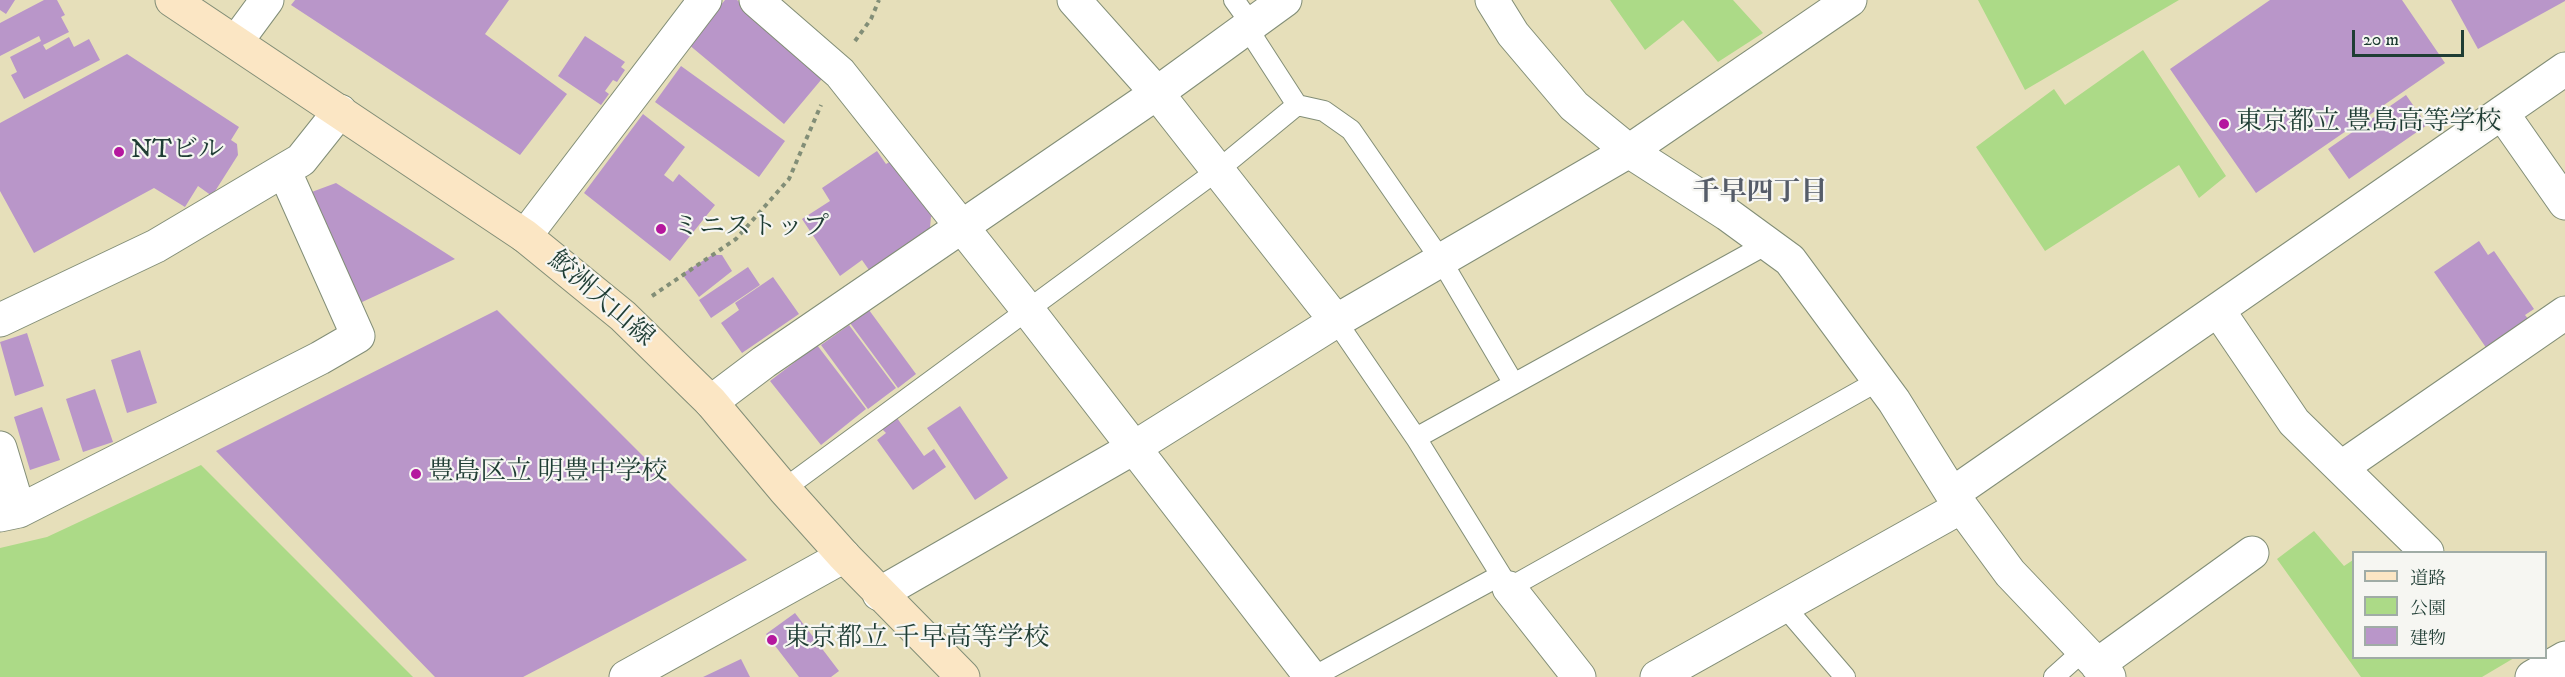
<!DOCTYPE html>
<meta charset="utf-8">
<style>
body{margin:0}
#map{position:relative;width:2565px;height:677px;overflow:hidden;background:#e6dfba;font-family:"IM FELL DW Pica","Noto Serif JP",serif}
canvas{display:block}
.legend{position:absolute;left:2352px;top:551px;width:195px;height:108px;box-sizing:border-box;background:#f6f6f2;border:2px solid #a0aca6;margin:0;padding:8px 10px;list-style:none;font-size:18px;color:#1f3d34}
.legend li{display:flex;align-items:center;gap:12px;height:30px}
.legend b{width:30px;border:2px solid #a0aca6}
.scale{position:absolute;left:2352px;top:30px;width:112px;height:27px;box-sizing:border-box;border:3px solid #1f3d34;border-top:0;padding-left:8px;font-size:18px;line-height:21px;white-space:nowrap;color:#1f3d34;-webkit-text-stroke:4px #f6f6f2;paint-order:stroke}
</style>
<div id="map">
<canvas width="2565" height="677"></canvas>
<ul class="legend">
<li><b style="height:8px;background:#fbe6c4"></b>道路</li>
<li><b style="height:16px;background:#acda87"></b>公園</li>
<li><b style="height:16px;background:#b996c9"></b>建物</li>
</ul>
<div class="scale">20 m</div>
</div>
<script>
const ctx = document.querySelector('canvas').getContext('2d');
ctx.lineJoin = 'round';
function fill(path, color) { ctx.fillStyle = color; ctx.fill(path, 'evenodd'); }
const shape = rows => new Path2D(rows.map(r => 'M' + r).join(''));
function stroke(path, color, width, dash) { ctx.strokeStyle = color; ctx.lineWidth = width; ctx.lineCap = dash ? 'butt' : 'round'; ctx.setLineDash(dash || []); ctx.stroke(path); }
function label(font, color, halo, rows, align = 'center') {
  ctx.font = font + ' "IM FELL DW Pica","Noto Serif JP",serif'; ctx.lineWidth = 4.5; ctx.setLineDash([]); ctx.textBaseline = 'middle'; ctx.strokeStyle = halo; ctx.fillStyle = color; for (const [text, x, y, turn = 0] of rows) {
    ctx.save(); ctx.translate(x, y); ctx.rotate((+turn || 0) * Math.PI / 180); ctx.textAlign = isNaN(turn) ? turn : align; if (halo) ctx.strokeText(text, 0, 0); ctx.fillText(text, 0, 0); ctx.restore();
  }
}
fill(shape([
 [1610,0,1733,0,1763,33,1718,62,1683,20,1645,50],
 [1978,0,2179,0,2025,90],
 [2143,50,2226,176,2199,198,2179,165,2045,251,1976,147,2054,89,2065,105],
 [201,465,413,677,0,677,0,548,47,537],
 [2314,531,2344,566,2353,560,2354,658,2514,658,2482,677,2361,677,2277,559]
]), '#acda87');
fill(shape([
 [0,0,15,0,6,14,0,10],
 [44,0,57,0,65,15,61,17,69,32,43,45,46,50,69,37,74,47,89,39,100,60,24,99,11,75,17,72,10,57,41,41,39,36,0,56,0,23],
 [295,0,509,0,485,34,567,94,520,155,291,5],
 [725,0,737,0,826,74,784,124,688,44],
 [2270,0,2402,0,2445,63,2256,193,2170,69],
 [2451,0,2565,0,2565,1,2478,49],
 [585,36,625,62,621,67,625,70,617,82,613,80,605,91,609,94,601,105,558,76],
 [127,54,239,127,231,140,237,144,238,155,212,196,198,186,185,207,154,188,34,253,0,191,0,123],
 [681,66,785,141,759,177,655,102],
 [2406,95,2427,125,2349,179,2328,149],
 [643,114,685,147,664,175,673,182,679,174,715,205,670,261,584,193],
 [877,151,886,164,900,156,938,212,931,217,930,228,869,270,862,260,840,276,802,219,830,201,822,188],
 [336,183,455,259,360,303,309,193],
 [2479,241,2488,255,2494,251,2534,309,2525,315,2529,320,2487,349,2434,272],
 [712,255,722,255,732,271,699,297,682,274],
 [748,267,760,285,711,318,699,300],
 [773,277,799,314,742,353,721,323,739,310,735,303],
 [497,310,747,560,523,677,435,677,216,451],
 [869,310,916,374,898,388,850,323],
 [849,325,896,388,868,409,821,345],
 [27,333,44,386,15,396,0,342],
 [817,345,866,409,821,445,770,381],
 [140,350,157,403,127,413,111,360],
 [95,389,113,442,83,452,66,399],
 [960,406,1008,478,975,500,927,428],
 [42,407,60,460,30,470,14,417],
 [897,418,924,456,934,449,946,467,913,490,877,440,886,433,882,429],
 [795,613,839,671,831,677,799,677,766,634],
 [741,659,750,677,703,677]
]), '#b996c9');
const lane = shape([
 [1234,0,1252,25,1255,40,1297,105,1324,111,1351,130,1441,260,1514,384],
 [1336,321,1416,438,1509,588,1878,381],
 [1416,438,1767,244],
 [784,489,1218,170,1297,105],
 [1784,606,1845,677],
 [1313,677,1501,575],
 [2054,677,2083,651]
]);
const street = shape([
 [756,0,840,73,1027,309,1311,677],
 [1074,0,1157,93,1336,321],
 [1492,0,1513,34,1574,106,1629,151,1727,214,1790,260,1894,401,1952,494,2010,573,2109,677],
 [236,42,267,0],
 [2502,113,2565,203],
 [525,236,705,0],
 [2218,310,2294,422,2427,552],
 [0,320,156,246,284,170,301,160,340,111],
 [711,402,764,362,1157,93,1285,0],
 [0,448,19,511],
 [2342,467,2565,313],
 [1952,494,2565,69],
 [0,515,19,511,320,358,358,336,284,170],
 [1509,588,1579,677],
 [879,594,1135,447,1336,321,1629,151,1850,0],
 [2097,665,2252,553],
 [626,677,844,556],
 [1657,677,1961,507],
 [2532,677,2565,658]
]);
const secondary = shape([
 [172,0,525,236,623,316,711,402,784,489,844,556,963,677]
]);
stroke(lane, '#828e77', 22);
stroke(street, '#828e77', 35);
stroke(secondary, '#828e77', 35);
stroke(shape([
 [855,41,871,19,879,0],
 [652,296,736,239,789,179,821,105]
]), '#828e77', 4, [4.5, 4.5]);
stroke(lane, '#fff', 20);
stroke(street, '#fff', 33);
stroke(secondary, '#fbe6c4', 33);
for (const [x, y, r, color] of [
 [2224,124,6,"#b5179e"],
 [119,152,6,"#b5179e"],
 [661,229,6,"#b5179e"],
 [416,474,6,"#b5179e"],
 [772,640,6,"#b5179e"]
]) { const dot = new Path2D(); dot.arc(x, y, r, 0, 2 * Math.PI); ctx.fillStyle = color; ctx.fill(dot); stroke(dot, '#f6f6f2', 2); }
label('26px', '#1f3d34', '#f6f6f2', [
 ["東京都立 豊島高等学校",2236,124],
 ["NTビル",131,152],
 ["ミニストップ",673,229],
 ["豊島区立 明豊中学校",428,474],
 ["東京都立 千早高等学校",784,640]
], 'left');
label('26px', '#1f3d34', '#f6f6f2', [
 ["鮫洲大山線",600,300,41]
]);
label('bold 27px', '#555c68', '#f6f6f2', [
 ["千早四丁目",1760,194]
]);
</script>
